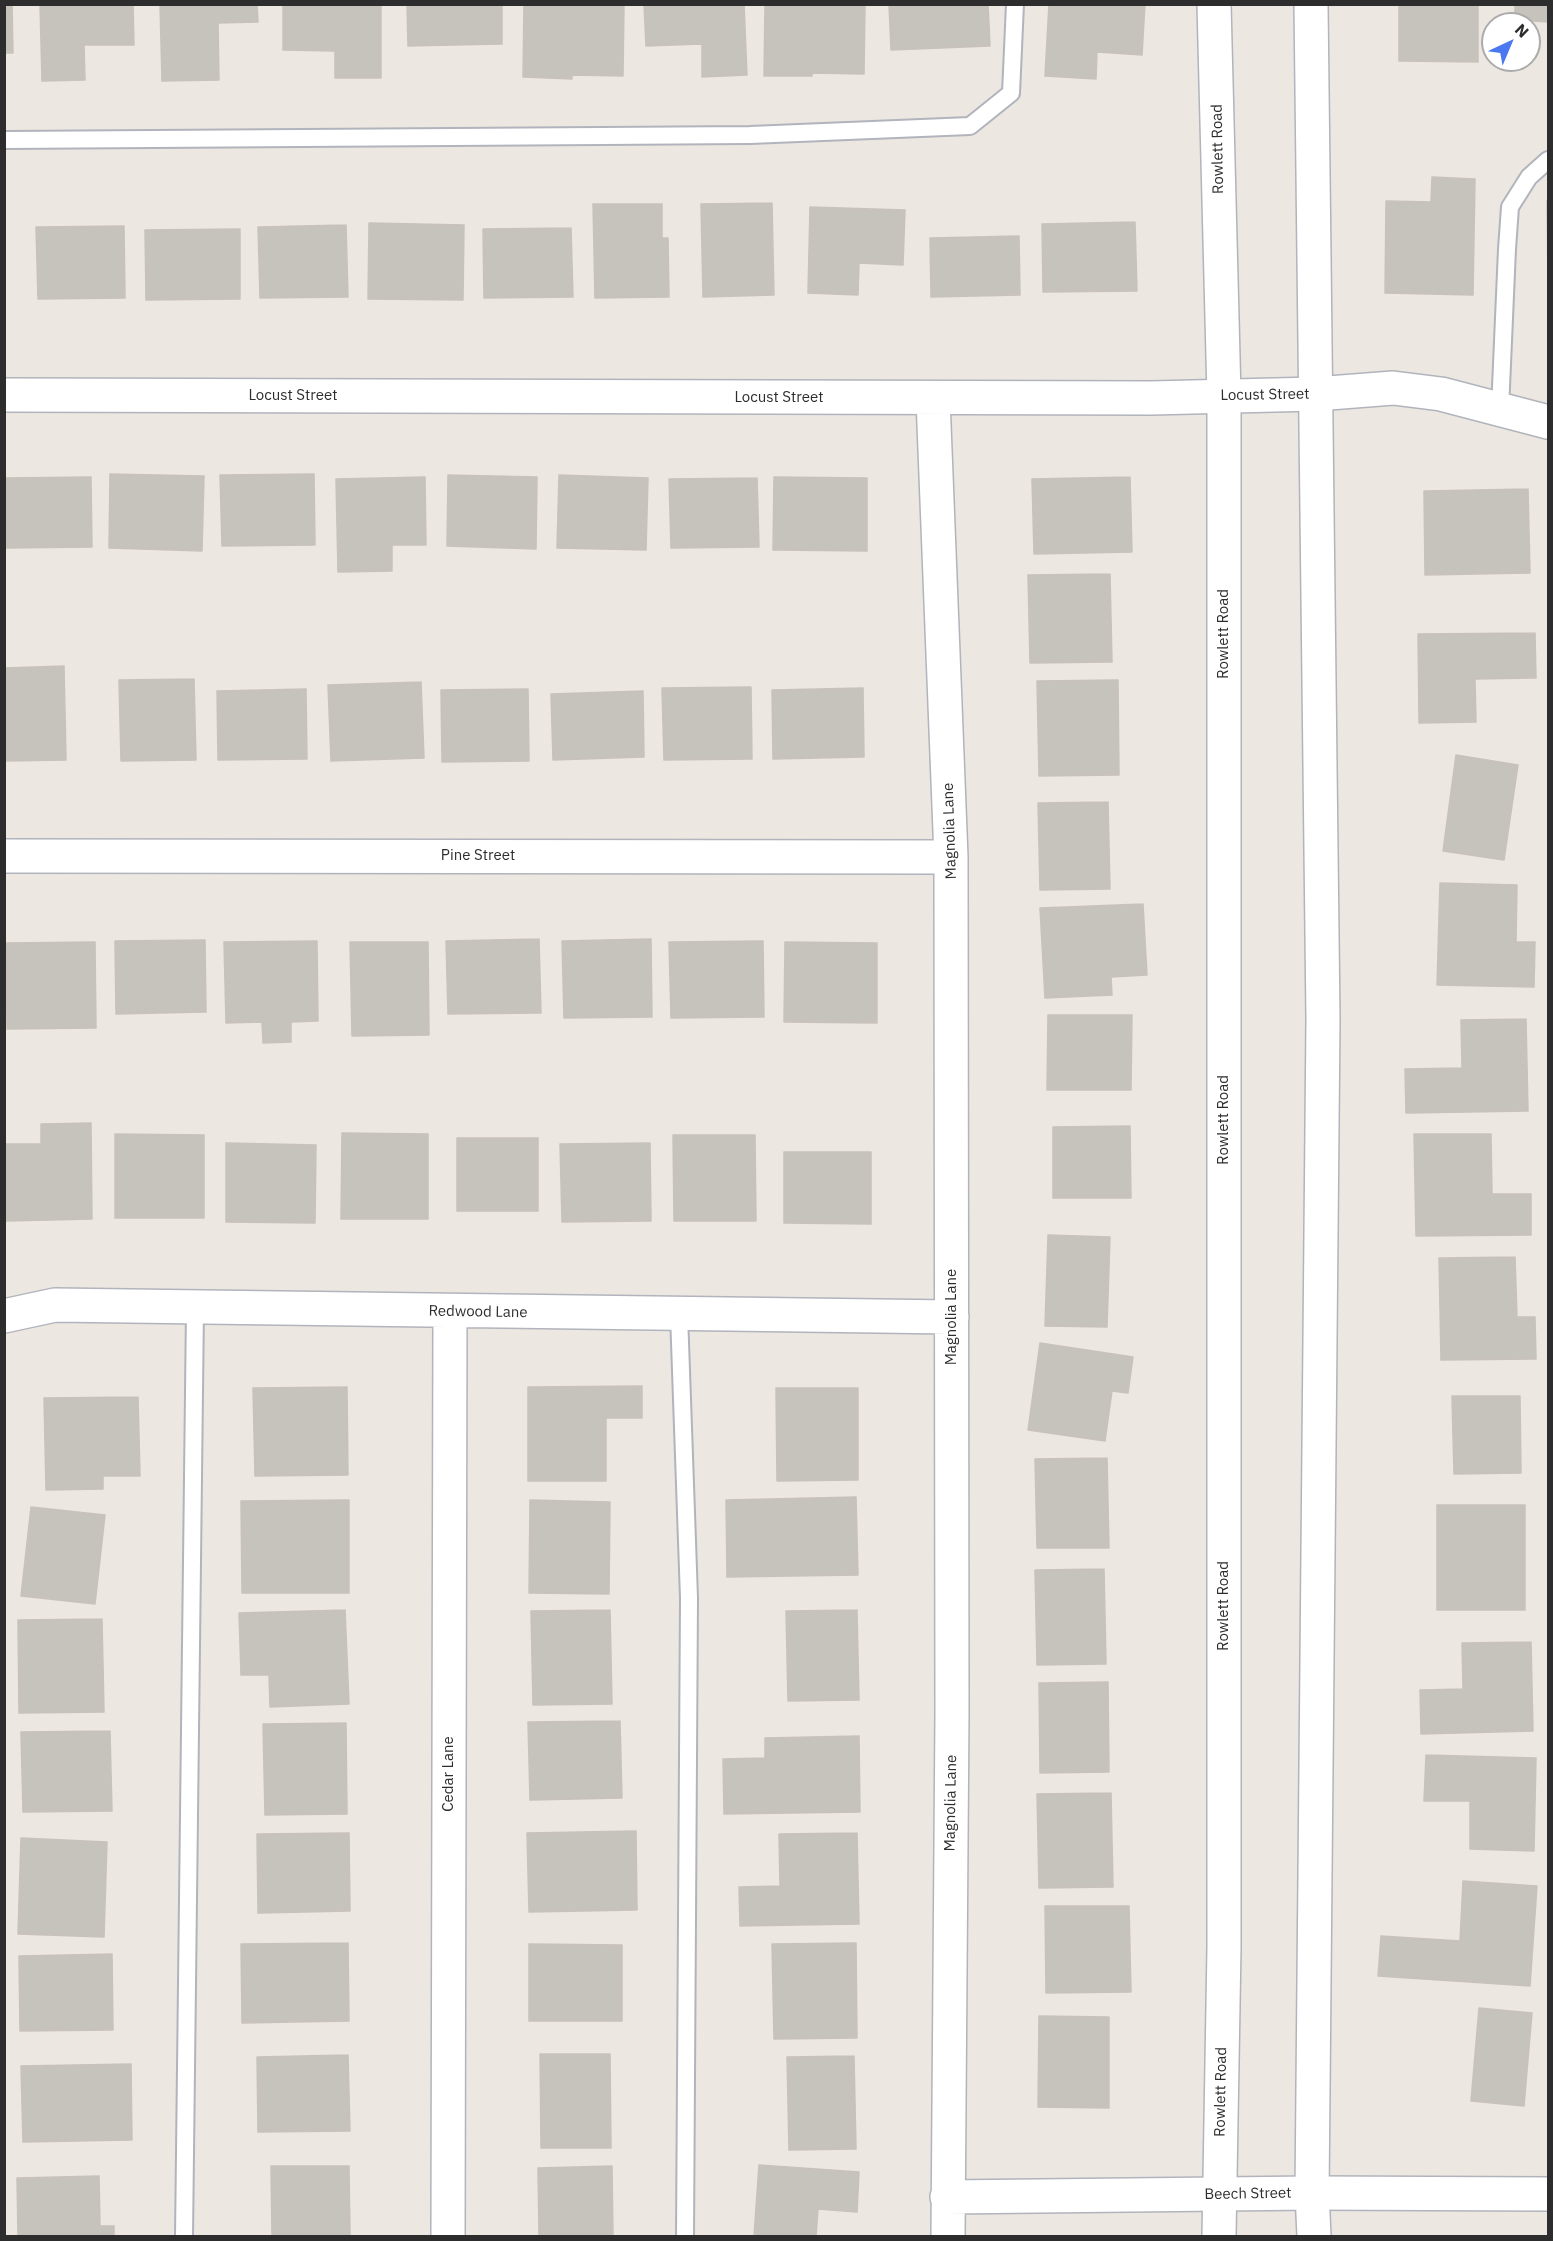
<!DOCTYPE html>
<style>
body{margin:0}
#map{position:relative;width:1553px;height:2241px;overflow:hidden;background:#ede7e1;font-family:"IBM Plex Sans",sans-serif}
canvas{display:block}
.frame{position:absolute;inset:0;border:6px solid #2d2d2d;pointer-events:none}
.north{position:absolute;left:1481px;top:12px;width:60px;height:60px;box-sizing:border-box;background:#fff;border:2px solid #ababab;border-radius:50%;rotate:44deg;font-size:16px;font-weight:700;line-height:24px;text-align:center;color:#2d2d2d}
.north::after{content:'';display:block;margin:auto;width:21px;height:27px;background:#4b78f0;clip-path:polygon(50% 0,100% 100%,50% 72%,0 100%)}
</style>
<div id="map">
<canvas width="1553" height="2241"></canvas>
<div class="frame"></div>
<div class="north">N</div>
</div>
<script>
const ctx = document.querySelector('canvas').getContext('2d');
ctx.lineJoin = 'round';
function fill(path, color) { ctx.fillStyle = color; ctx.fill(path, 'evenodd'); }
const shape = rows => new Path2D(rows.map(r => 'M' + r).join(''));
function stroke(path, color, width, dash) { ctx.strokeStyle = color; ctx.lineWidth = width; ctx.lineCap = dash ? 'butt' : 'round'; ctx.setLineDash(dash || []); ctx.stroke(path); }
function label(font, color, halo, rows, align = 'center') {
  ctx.font = font + ' "IBM Plex Sans",sans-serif'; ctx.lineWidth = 4.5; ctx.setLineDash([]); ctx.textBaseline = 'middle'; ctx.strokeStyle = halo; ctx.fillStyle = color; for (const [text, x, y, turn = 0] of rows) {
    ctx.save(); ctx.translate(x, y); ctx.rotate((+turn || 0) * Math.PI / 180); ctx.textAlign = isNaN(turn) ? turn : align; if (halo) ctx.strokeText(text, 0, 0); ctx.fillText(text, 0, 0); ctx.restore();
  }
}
const building = shape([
 [4,4,12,4,13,53,4,53,4,4],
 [40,4,133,4,134,45,84,45,85,80,42,81,40,4],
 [160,4,257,4,258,22,218,23,219,80,162,81,160,4],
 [283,4,381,4,381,78,335,78,335,51,283,50,283,4],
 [407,4,502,4,502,44,408,46,407,4],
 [524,4,624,4,623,76,572,75,572,79,523,77,524,4],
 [644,4,744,4,747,75,702,77,702,44,646,46,644,4],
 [765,4,865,4,864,74,812,73,812,76,764,76,765,4],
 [889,4,988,4,990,46,891,50,889,4],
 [1049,4,1145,4,1142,55,1097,52,1096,79,1045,76,1049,4],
 [1399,4,1478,4,1478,62,1399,61,1399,4],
 [1515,4,1548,4,1548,22,1515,20,1515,4],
 [1432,177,1475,179,1473,295,1385,293,1386,201,1431,202,1432,177],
 [1547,201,1548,201,1548,277,1547,201],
 [772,203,774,295,703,297,701,204,772,203],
 [593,204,662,204,662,238,668,238,669,297,595,298,593,204],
 [810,207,905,210,903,265,859,263,858,295,808,293,810,207],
 [1135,222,1137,291,1043,292,1042,224,1135,222],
 [369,223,464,225,463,300,368,299,369,223],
 [346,225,348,297,260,298,258,227,346,225],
 [124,226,125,298,38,299,36,227,124,226],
 [571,228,573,297,484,298,483,229,571,228],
 [240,229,240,299,146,300,145,230,240,229],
 [1019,236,1020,295,931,297,930,238,1019,236],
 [110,474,204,476,202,551,109,548,110,474],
 [314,474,315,545,222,546,220,475,314,474],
 [448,475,537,477,536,549,447,546,448,475],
 [559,475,648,478,646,550,557,548,559,475],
 [91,477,92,547,4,548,4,478,91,477],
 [425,477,426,545,392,545,392,571,338,572,336,479,425,477],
 [774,477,867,478,867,551,773,550,774,477],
 [1130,477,1132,552,1034,554,1032,479,1130,477],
 [757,478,759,547,671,548,669,479,757,478],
 [1528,489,1530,573,1425,575,1424,491,1528,489],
 [1110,574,1112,662,1030,663,1028,575,1110,574],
 [1535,633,1536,678,1475,679,1476,722,1419,723,1418,634,1535,633],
 [64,666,66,760,4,761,4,668,64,666],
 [194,679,196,760,121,761,119,680,194,679],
 [1118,680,1119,775,1039,776,1037,681,1118,680],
 [421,682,424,758,331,761,328,685,421,682],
 [751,687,752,759,664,760,662,688,751,687],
 [863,688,864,757,773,759,772,690,863,688],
 [306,689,307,759,218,760,217,691,306,689],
 [528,689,529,761,442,762,441,690,528,689],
 [643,691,644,757,553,760,551,694,643,691],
 [1456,755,1518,765,1504,860,1443,851,1456,755],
 [1108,802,1110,889,1040,890,1038,803,1108,802],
 [1440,883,1517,885,1516,942,1535,942,1534,987,1437,985,1440,883],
 [1143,904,1147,975,1111,977,1112,995,1045,998,1040,908,1143,904],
 [539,939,541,1013,448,1014,446,941,539,939],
 [651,939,652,1017,564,1018,562,941,651,939],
 [205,940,206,1012,116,1014,115,941,205,940],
 [317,941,318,1021,291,1022,291,1042,263,1043,262,1022,226,1023,224,942,317,941],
 [763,941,764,1017,671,1018,669,942,763,941],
 [95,942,96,1028,7,1029,6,943,95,942],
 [350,942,428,942,429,1035,352,1036,350,942],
 [785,942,877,943,877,1023,784,1022,785,942],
 [1048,1015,1132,1015,1131,1090,1047,1090,1048,1015],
 [1526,1019,1528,1111,1406,1113,1405,1069,1462,1068,1461,1020,1526,1019],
 [91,1123,92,1219,5,1221,4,1144,41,1144,41,1124,91,1123],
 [1130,1126,1131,1198,1053,1198,1053,1127,1130,1126],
 [342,1133,428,1134,428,1219,341,1219,342,1133],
 [115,1134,204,1135,204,1218,115,1218,115,1134],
 [1414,1134,1491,1134,1492,1194,1531,1194,1531,1235,1416,1236,1414,1134],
 [673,1135,755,1135,756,1221,674,1221,673,1135],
 [457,1138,538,1138,538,1211,457,1211,457,1138],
 [226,1143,316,1145,315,1223,226,1222,226,1143],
 [650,1143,651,1221,562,1222,560,1144,650,1143],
 [784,1152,871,1152,871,1224,784,1223,784,1152],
 [1048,1235,1110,1237,1107,1327,1045,1326,1048,1235],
 [1515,1257,1517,1317,1535,1317,1536,1359,1441,1360,1439,1258,1515,1257],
 [1040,1343,1133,1357,1128,1393,1112,1391,1105,1441,1028,1430,1040,1343],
 [642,1386,642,1418,606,1418,606,1481,528,1481,528,1387,642,1386],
 [347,1387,348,1475,255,1476,253,1388,347,1387],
 [776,1388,858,1388,858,1480,777,1481,776,1388],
 [1452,1396,1520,1396,1521,1473,1454,1474,1452,1396],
 [138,1397,140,1476,103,1476,103,1489,46,1490,44,1398,138,1397],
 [1107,1458,1109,1548,1037,1548,1035,1459,1107,1458],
 [856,1497,858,1575,727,1577,726,1500,856,1497],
 [349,1500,349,1593,242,1593,241,1501,349,1500],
 [530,1500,610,1502,609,1594,529,1593,530,1500],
 [1437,1505,1525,1505,1525,1610,1437,1610,1437,1505],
 [31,1507,105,1515,95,1604,21,1596,31,1507],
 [1104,1569,1106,1664,1037,1665,1035,1570,1104,1569],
 [345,1610,349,1704,270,1707,269,1675,241,1675,239,1613,345,1610],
 [610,1610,612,1704,533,1705,531,1611,610,1610],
 [857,1610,859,1700,788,1701,786,1611,857,1610],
 [102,1619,104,1712,19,1713,18,1620,102,1619],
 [1531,1642,1533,1731,1421,1734,1420,1690,1463,1689,1462,1643,1531,1642],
 [1108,1682,1109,1772,1040,1773,1039,1683,1108,1682],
 [620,1721,622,1798,530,1800,528,1722,620,1721],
 [346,1723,347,1814,265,1815,263,1724,346,1723],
 [110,1731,112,1811,23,1812,21,1732,110,1731],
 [859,1736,860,1812,724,1814,723,1759,765,1758,765,1738,859,1736],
 [1426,1755,1536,1758,1534,1851,1470,1849,1470,1801,1424,1801,1426,1755],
 [1111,1793,1113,1887,1039,1888,1037,1794,1111,1793],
 [636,1831,637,1910,529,1912,527,1833,636,1831],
 [349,1833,350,1911,258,1913,257,1834,349,1833],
 [857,1833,859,1924,740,1926,739,1887,780,1886,779,1834,857,1833],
 [21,1838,107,1842,104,1937,18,1934,21,1838],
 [1463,1881,1537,1886,1530,1986,1378,1976,1381,1936,1460,1941,1463,1881],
 [1045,1906,1129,1906,1131,1992,1046,1993,1045,1906],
 [348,1943,349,2021,242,2023,241,1944,348,1943],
 [856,1943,857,2038,774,2039,772,1944,856,1943],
 [529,1944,622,1945,622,2021,529,2021,529,1944],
 [112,1954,113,2030,20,2031,19,1956,112,1954],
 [1479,2008,1532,2013,1524,2106,1471,2101,1479,2008],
 [1039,2016,1109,2017,1109,2108,1038,2107,1039,2016],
 [540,2054,610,2054,611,2148,541,2148,540,2054],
 [348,2055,350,2131,258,2132,257,2057,348,2055],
 [854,2056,856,2149,789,2150,787,2057,854,2056],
 [131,2064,132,2140,23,2142,21,2066,131,2064],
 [759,2165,859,2172,857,2212,818,2209,816,2236,754,2236,759,2165],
 [271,2166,349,2166,350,2236,272,2236,271,2166],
 [612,2166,613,2236,539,2236,538,2168,612,2166],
 [99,2176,100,2226,114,2226,114,2236,18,2236,17,2178,99,2176]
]);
fill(building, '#c6c2bc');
stroke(building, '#c9c2ba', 1.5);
const service = shape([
 [4,140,750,135,970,126,1011,93,1015,4],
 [1500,410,1507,249,1510,207,1529,177,1548,160],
 [679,1314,689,1598,685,2236],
 [184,2236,195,1308]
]);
const minor = shape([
 [4,395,1151,398,1316,394,1393,388,1441,394,1548,422],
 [933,399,951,857,952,1712,948,2236],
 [4,856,951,857],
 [4,1316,55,1305,952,1317],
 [947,2197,1312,2193,1548,2194],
 [448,2236,450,1311]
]);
const secondary = shape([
 [1214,4,1224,396,1224,1947,1219,2236],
 [1311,4,1323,1019,1312,2193,1314,2236]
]);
stroke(service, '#b1b4bc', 20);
stroke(minor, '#b1b4bc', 36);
stroke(secondary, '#b1b4bc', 36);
stroke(service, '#fff', 16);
stroke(minor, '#fff', 33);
stroke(secondary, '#fff', 33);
label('15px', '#2d2d2d', '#fff', [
 ["Rowlett Road",1218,149,-91],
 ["Locust Street",1265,395,-1],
 ["Locust Street",293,396],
 ["Locust Street",779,398],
 ["Rowlett Road",1224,634,-90],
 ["Magnolia Lane",950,831,-92],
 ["Pine Street",478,856],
 ["Rowlett Road",1224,1120,-90],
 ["Redwood Lane",478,1312,1],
 ["Magnolia Lane",952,1317,-90],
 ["Rowlett Road",1224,1606,-90],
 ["Cedar Lane",449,1774,-90],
 ["Magnolia Lane",951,1803,-89],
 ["Rowlett Road",1221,2092,-89],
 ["Beech Street",1248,2194,-1]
]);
</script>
